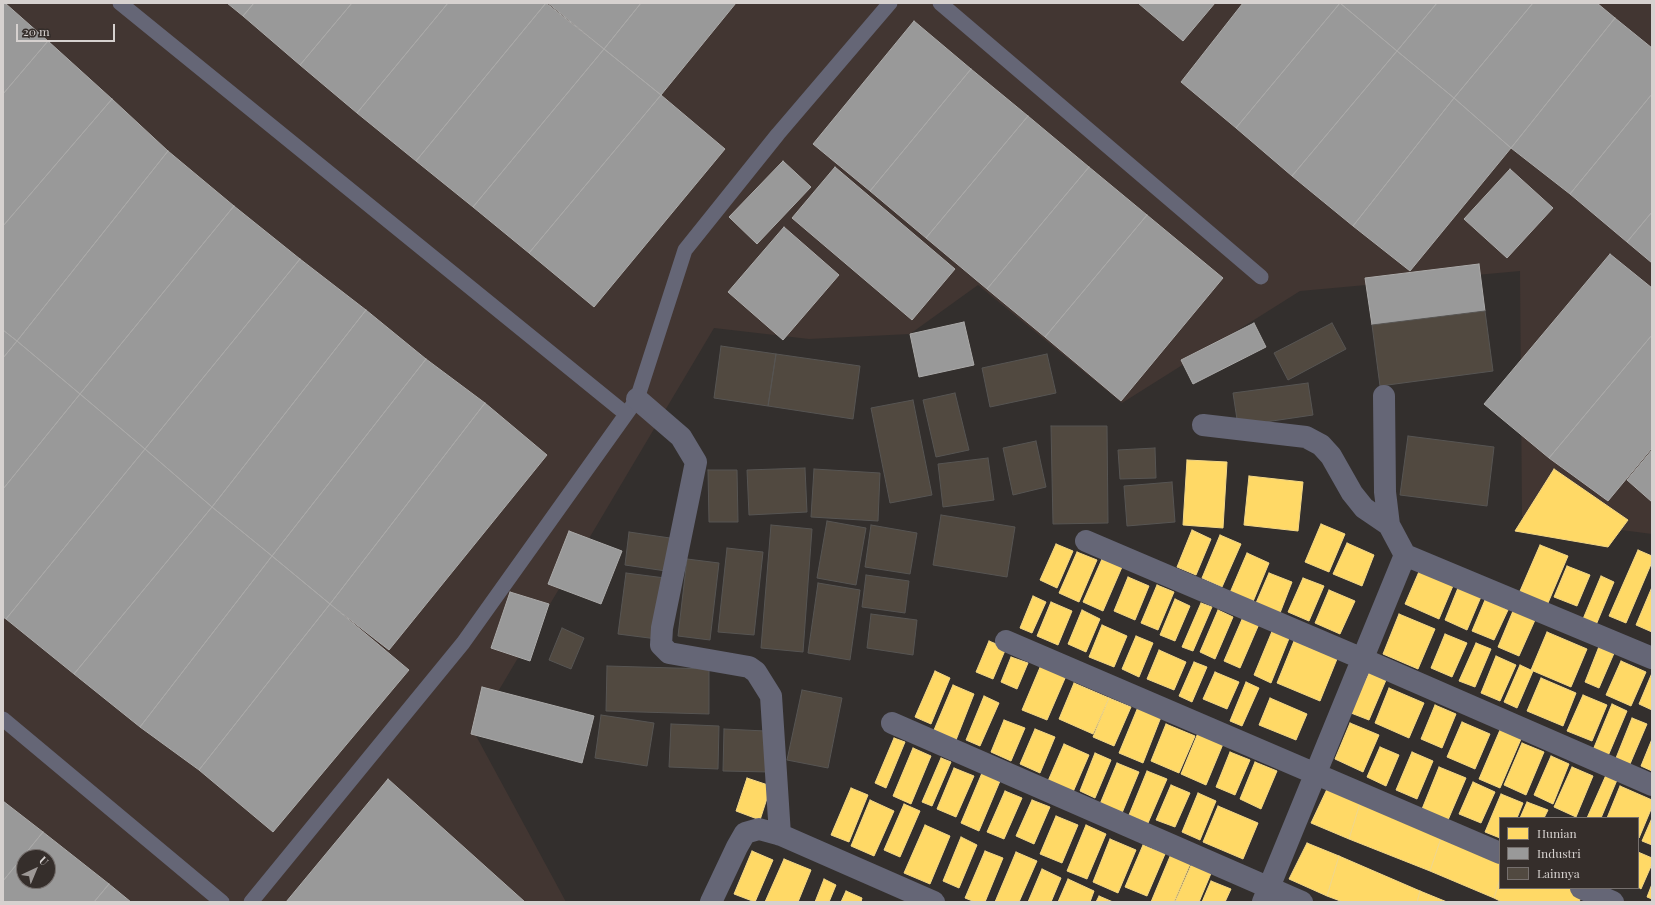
<!DOCTYPE html>
<style>
body{margin:0}
#map{position:relative;width:1655px;height:905px;overflow:hidden;background:#332f2d;font-family:"Playfair Display",serif}
canvas{display:block}
.frame{position:absolute;inset:0;border:4px solid #d6d1cf;pointer-events:none}
.legend{position:absolute;left:1499px;top:817px;width:140px;height:72px;box-sizing:border-box;background:#352e2b;border:1px solid #756f6d;margin:0;padding:5px 7px;list-style:none;font-size:12px;color:#d6d1cf}
.legend li{display:flex;align-items:center;gap:8px;height:20px}
.legend b{width:20px;border:1px solid #756f6d}
.north{position:absolute;left:16px;top:849px;width:40px;height:40px;box-sizing:border-box;background:#352e2b;border:1px solid #756f6d;border-radius:50%;rotate:44deg;font-size:11px;font-weight:700;line-height:16px;text-align:center;color:#d6d1cf}
.north::after{content:'';display:block;margin:auto;width:14px;height:18px;background:#9d9896;clip-path:polygon(50% 0,100% 100%,50% 72%,0 100%)}
.scale{position:absolute;left:16px;top:24px;width:99px;height:18px;box-sizing:border-box;border:2px solid #d6d1cf;border-top:0;padding-left:5px;font-size:12px;line-height:14px;white-space:nowrap;color:#d6d1cf;-webkit-text-stroke:3px #352e2b;paint-order:stroke}
</style>
<div id="map">
<canvas width="1655" height="905"></canvas>
<div class="frame"></div>
<ul class="legend">
<li><b style="height:11px;background:#ffd966"></b>Hunian</li>
<li><b style="height:11px;background:#999"></b>Industri</li>
<li><b style="height:11px;background:#514940"></b>Lainnya</li>
</ul>
<div class="north">U</div>
<div class="scale">20 m</div>
</div>
<script>
const ctx = document.querySelector('canvas').getContext('2d');
ctx.lineJoin = 'round';
function fill(path, color) { ctx.fillStyle = color; ctx.fill(path, 'evenodd'); }
const shape = rows => new Path2D(rows.map(r => 'M' + r).join(''));
function stroke(path, color, width, dash) { ctx.strokeStyle = color; ctx.lineWidth = width; ctx.lineCap = dash ? 'butt' : 'round'; ctx.setLineDash(dash || []); ctx.stroke(path); }
fill(shape([
 [3,3,1652,3,1652,534,1522,517,1520,271,1300,291,1122,403,978,285,910,334,809,339,714,328,474,732,566,902,3,902],
 [24,857,48,857,48,881,24,881]
]), '#423632');
const homes = shape([
 [1187,460,1227,462,1223,528,1183,525,1187,460],
 [1554,469,1628,520,1608,547,1515,531,1554,469],
 [1249,476,1303,482,1298,531,1244,525,1249,476],
 [1321,524,1345,534,1329,572,1305,562,1321,524],
 [1192,530,1211,539,1196,575,1177,567,1192,530],
 [1220,535,1241,544,1222,587,1202,578,1220,535],
 [1347,543,1374,555,1362,586,1333,574,1347,543],
 [1056,544,1073,551,1057,588,1040,580,1056,544],
 [1540,545,1568,556,1545,610,1517,598,1540,545],
 [1638,550,1652,556,1652,562,1626,623,1609,616,1638,550],
 [1077,552,1097,560,1079,602,1059,593,1077,552],
 [1247,553,1269,563,1252,604,1229,595,1247,553],
 [1102,559,1122,567,1103,611,1083,602,1102,559],
 [1567,566,1590,575,1577,606,1554,597,1567,566],
 [1421,567,1455,581,1439,619,1405,604,1421,567],
 [1269,573,1292,582,1280,613,1256,603,1269,573],
 [1601,576,1614,582,1596,625,1583,619,1601,576],
 [1128,577,1149,586,1135,620,1114,611,1128,577],
 [1303,578,1324,586,1309,621,1288,612,1303,578],
 [1460,583,1483,592,1467,630,1445,620,1460,583],
 [1157,585,1174,592,1158,630,1141,623,1157,585],
 [1652,587,1652,632,1636,625,1652,587],
 [1329,590,1355,601,1340,634,1315,623,1329,590],
 [1033,596,1046,602,1032,633,1020,628,1033,596],
 [1175,599,1190,606,1175,641,1160,635,1175,599],
 [1485,600,1508,610,1494,640,1472,631,1485,600],
 [1051,602,1072,611,1058,645,1037,636,1051,602],
 [1201,603,1212,607,1193,651,1182,647,1201,603],
 [1082,610,1100,619,1086,652,1068,644,1082,610],
 [1218,610,1233,617,1215,659,1200,652,1218,610],
 [1513,611,1535,620,1519,656,1498,647,1513,611],
 [1399,614,1435,629,1418,669,1383,654,1399,614],
 [1243,617,1259,624,1240,668,1224,661,1243,617],
 [1102,625,1127,636,1114,667,1089,657,1102,625],
 [1273,629,1290,636,1271,683,1254,675,1273,629],
 [1547,632,1587,649,1571,687,1531,670,1547,632],
 [1445,634,1467,643,1452,677,1431,668,1445,634],
 [1136,636,1153,643,1139,677,1122,669,1136,636],
 [989,641,1006,648,993,679,976,672,989,641],
 [1294,641,1337,659,1320,701,1277,683,1294,641],
 [1476,643,1491,649,1475,687,1459,681,1476,643],
 [1600,644,1615,651,1599,688,1585,682,1600,644],
 [1159,650,1186,662,1174,690,1147,679,1159,650],
 [1496,656,1516,665,1500,701,1481,693,1496,656],
 [1011,657,1028,663,1017,689,1001,682,1011,657],
 [1621,661,1646,672,1631,706,1606,695,1621,661],
 [1194,662,1207,667,1192,702,1179,696,1194,662],
 [1041,665,1066,676,1047,720,1022,710,1041,665],
 [1520,665,1533,671,1517,708,1504,702,1520,665],
 [935,671,950,678,931,724,915,717,935,671],
 [1215,672,1239,682,1227,709,1203,699,1215,672],
 [1369,673,1386,680,1369,720,1351,713,1369,673],
 [1652,673,1652,710,1639,704,1652,673],
 [1541,678,1576,693,1563,726,1527,711,1541,678],
 [1246,682,1259,688,1242,726,1230,721,1246,682],
 [1074,683,1109,698,1093,734,1059,719,1074,683],
 [953,685,974,694,956,740,934,730,953,685],
 [1389,688,1424,703,1409,738,1375,723,1389,688],
 [1583,695,1607,705,1592,741,1567,731,1583,695],
 [984,696,999,703,980,746,966,740,984,696],
 [1109,698,1131,707,1114,746,1093,737,1109,698],
 [1270,698,1307,714,1296,740,1259,725,1270,698],
 [1612,704,1627,711,1608,756,1593,750,1612,704],
 [1435,705,1456,714,1442,748,1421,739,1435,705],
 [1138,707,1161,717,1143,763,1119,753,1138,707],
 [1632,718,1647,724,1630,764,1616,758,1632,718],
 [1004,720,1025,728,1011,761,991,752,1004,720],
 [1462,722,1490,734,1475,769,1447,757,1462,722],
 [1350,723,1379,735,1363,772,1335,759,1350,723],
 [1166,724,1195,736,1179,773,1151,761,1166,724],
 [1035,729,1055,737,1040,773,1020,764,1035,729],
 [1500,730,1521,739,1500,788,1479,779,1500,730],
 [1198,733,1223,744,1206,785,1181,774,1198,733],
 [894,738,905,742,886,788,875,783,894,738],
 [1652,739,1652,771,1641,766,1652,739],
 [1522,743,1544,752,1526,795,1504,785,1522,743],
 [1064,744,1089,755,1073,792,1048,781,1064,744],
 [1380,747,1399,755,1386,786,1367,777,1380,747],
 [913,748,931,756,911,804,893,796,913,748],
 [1230,752,1250,760,1235,795,1216,787,1230,752],
 [1412,752,1433,761,1417,799,1396,790,1412,752],
 [1095,753,1111,760,1095,798,1080,791,1095,753],
 [1551,756,1569,764,1553,804,1534,795,1551,756],
 [941,758,951,762,932,806,922,802,941,758],
 [1255,762,1277,771,1261,809,1240,799,1255,762],
 [1117,763,1139,772,1122,813,1100,804,1117,763],
 [1439,767,1466,778,1448,820,1422,809,1439,767],
 [1572,767,1593,776,1576,817,1554,807,1572,767],
 [954,768,974,776,956,817,937,809,954,768],
 [1147,771,1167,779,1148,823,1129,815,1147,771],
 [982,773,1000,781,979,831,961,823,982,773],
 [1606,775,1617,780,1601,818,1587,818,1606,775],
 [747,778,771,786,760,820,736,811,747,778],
 [1473,782,1495,792,1481,823,1459,814,1473,782],
 [1171,785,1190,793,1175,827,1156,820,1171,785],
 [1620,786,1652,800,1652,807,1639,838,1638,818,1607,818,1620,786],
 [1328,787,1361,800,1349,839,1311,823,1328,787],
 [851,788,868,795,849,842,831,835,851,788],
 [1005,791,1022,798,1004,839,987,832,1005,791],
 [1198,793,1216,801,1200,840,1182,832,1198,793],
 [1501,794,1523,803,1517,818,1500,818,1500,838,1485,832,1501,794],
 [870,800,894,811,874,856,851,846,870,800],
 [1032,800,1050,807,1034,844,1016,836,1032,800],
 [1361,800,1442,835,1430,871,1349,839,1361,800],
 [1527,802,1548,810,1544,818,1520,818,1527,802],
 [904,804,920,811,900,857,884,850,904,804],
 [1218,806,1258,823,1243,859,1203,842,1218,806],
 [1056,816,1078,825,1062,863,1040,854,1056,816],
 [1652,818,1652,845,1642,841,1652,818],
 [925,825,950,836,930,884,904,873,925,825],
 [1086,825,1106,834,1087,879,1067,871,1086,825],
 [1442,835,1500,858,1500,879,1494,898,1430,871,1442,835],
 [961,837,977,845,959,888,943,881,961,837],
 [1110,839,1136,850,1118,893,1093,882,1110,839],
 [1307,843,1339,856,1327,896,1289,879,1307,843],
 [1143,845,1165,854,1147,896,1125,887,1143,845],
 [752,851,773,860,755,902,734,894,752,851],
 [985,851,1003,858,985,902,975,902,965,898,985,851],
 [1016,852,1037,861,1019,902,995,902,1016,852],
 [1638,852,1652,858,1652,864,1641,889,1638,887,1638,852],
 [1171,854,1191,862,1174,902,1151,902,1171,854],
 [1339,856,1420,891,1417,902,1343,902,1327,896,1339,856],
 [784,859,811,870,798,902,765,902,784,859],
 [1192,863,1212,871,1199,902,1175,902,1192,863],
 [1042,869,1061,878,1051,902,1028,902,1042,869],
 [824,879,836,885,829,902,815,902,824,879],
 [1068,879,1094,891,1090,902,1058,902,1068,879],
 [1500,879,1500,888,1570,888,1583,893,1579,902,1502,902,1494,898,1500,879],
 [1211,881,1231,889,1225,902,1202,902,1211,881],
 [1652,884,1652,899,1647,897,1652,884],
 [846,891,862,898,861,902,841,902,846,891],
 [1420,891,1447,902,1417,902,1420,891],
 [1099,896,1113,902,1096,902,1099,896]
]);
fill(homes, '#ffd966');
stroke(homes, '#f3d786', 1);
const industry = shape([
 [3,3,5,3,48,41,3,94,3,3],
 [227,3,254,3,243,16,227,3],
 [254,3,352,3,300,65,243,16,254,3],
 [352,3,448,3,357,113,300,65,352,3],
 [448,3,546,3,416,161,357,113,448,3],
 [546,3,604,49,473,207,416,161,546,3],
 [548,3,641,3,604,49,548,3],
 [641,3,736,3,661,95,604,49,641,3],
 [1138,3,1215,3,1183,41,1138,3],
 [1243,3,1340,3,1236,128,1181,82,1243,3],
 [1340,3,1397,51,1292,176,1236,128,1340,3],
 [1340,3,1437,3,1397,51,1340,3],
 [1437,3,1533,3,1454,98,1397,51,1437,3],
 [1533,3,1597,3,1615,18,1511,148,1454,98,1533,3],
 [1615,18,1652,48,1652,94,1570,194,1511,148,1615,18],
 [914,21,971,69,870,191,813,144,914,21],
 [48,41,112,99,3,226,3,94,48,41],
 [604,49,661,95,529,253,473,207,604,49],
 [1397,51,1454,98,1353,226,1292,176,1397,51],
 [971,69,1028,116,926,238,870,191,971,69],
 [1652,94,1652,212,1627,242,1570,194,1652,94],
 [661,95,725,149,594,307,529,253,661,95],
 [1454,98,1511,148,1410,271,1353,226,1454,98],
 [112,99,168,151,17,341,3,330,3,226,112,99],
 [1028,116,1089,167,987,289,926,238,1028,116],
 [168,151,234,206,80,394,17,341,168,151],
 [783,161,811,187,757,244,729,217,783,161],
 [835,167,955,269,912,320,792,218,835,167],
 [1089,167,1147,215,1045,337,987,289,1089,167],
 [1510,169,1553,208,1507,258,1464,219,1510,169],
 [234,206,300,259,145,449,80,394,234,206],
 [1652,212,1652,263,1627,242,1652,212],
 [1147,215,1223,278,1121,401,1045,337,1147,215],
 [784,227,839,275,783,340,728,292,784,227],
 [1610,254,1652,288,1652,335,1549,458,1484,404,1610,254],
 [300,259,366,310,212,507,145,449,300,259],
 [1479,264,1485,311,1372,325,1365,278,1479,264],
 [366,310,426,359,272,556,212,507,366,310],
 [964,322,974,365,919,377,910,334,964,322],
 [1254,323,1266,347,1193,384,1181,360,1254,323],
 [3,330,17,341,3,358,3,330],
 [1652,335,1652,448,1608,501,1549,458,1652,335],
 [17,341,80,394,3,489,3,358,17,341],
 [426,359,485,403,330,604,272,556,426,359],
 [80,394,145,449,6,619,3,617,3,489,80,394],
 [485,403,547,455,389,650,330,604,485,403],
 [145,449,212,507,74,674,6,619,145,449],
 [1652,450,1652,502,1627,480,1652,450],
 [212,507,272,556,140,727,74,674,212,507],
 [569,531,622,551,601,604,548,584,569,531],
 [272,556,330,604,199,770,140,727,272,556],
 [510,592,549,604,530,661,491,648,510,592],
 [330,604,409,670,273,832,199,770,330,604],
 [482,687,594,716,582,763,471,734,482,687],
 [388,779,525,902,286,902,388,779],
 [3,801,43,832,3,881,3,801],
 [43,832,109,884,94,902,3,902,3,881,43,832],
 [24,857,48,857,48,881,24,881,24,857],
 [109,884,131,902,94,902,109,884]
]);
fill(industry, '#999');
stroke(industry, '#abaaa9', 1);
const building = shape([
 [1485,311,1493,371,1380,386,1372,325,1485,311],
 [1332,323,1346,349,1288,380,1274,353,1332,323],
 [721,346,776,354,768,406,714,398,721,346],
 [776,354,860,366,853,419,768,406,776,354],
 [1047,354,1056,393,990,407,982,368,1047,354],
 [1308,383,1313,415,1238,426,1233,393,1308,383],
 [955,393,969,450,936,457,923,400,955,393],
 [913,400,932,495,890,503,871,408,913,400],
 [1051,426,1107,426,1108,523,1053,524,1051,426],
 [1408,436,1494,447,1487,506,1400,495,1408,436],
 [1036,441,1046,487,1013,495,1003,448,1036,441],
 [1155,448,1156,478,1120,479,1118,450,1155,448],
 [988,458,994,500,943,507,938,464,988,458],
 [805,468,807,512,749,515,747,470,805,468],
 [814,469,880,473,878,521,811,517,814,469],
 [708,470,737,470,738,522,709,522,708,470],
 [1172,482,1175,522,1127,526,1124,486,1172,482],
 [941,515,1015,527,1007,577,933,565,941,515],
 [827,521,866,528,856,585,817,578,827,521],
 [771,525,812,529,803,652,761,648,771,525],
 [871,525,917,533,910,574,865,567,871,525],
 [629,532,670,538,666,571,625,565,629,532],
 [727,548,763,552,754,635,718,632,727,548],
 [687,559,719,563,710,640,678,636,687,559],
 [626,573,665,578,657,639,618,634,626,573],
 [866,575,909,581,905,613,862,607,866,575],
 [818,583,860,590,850,660,808,653,818,583],
 [871,614,917,620,913,655,867,648,871,614],
 [562,628,584,638,571,669,549,660,562,628],
 [607,666,709,669,709,714,606,711,607,666],
 [802,690,842,698,828,768,787,760,802,690],
 [601,715,654,723,647,766,595,758,601,715],
 [671,724,719,726,718,769,669,767,671,724],
 [724,729,765,731,770,772,723,771,724,729]
]);
fill(building, '#514940');
stroke(building, '#575553', 1);
stroke(shape([
 [120,3,626,414],
 [940,3,1261,277],
 [3,719,222,902],
 [251,902,463,643,637,399,685,250,778,134,890,3]
]), '#656676', 15);
stroke(shape([
 [1384,396,1385,492,1389,525,1405,555,1652,658],
 [637,399,681,437,696,462,662,628,661,645,669,653,749,667,756,672,771,696,780,835],
 [1203,425,1306,437,1321,445,1331,456,1352,493,1364,508,1389,525],
 [1086,541,1363,659,1652,785],
 [1006,641,1500,853],
 [892,723,1302,902],
 [1581,888,1613,902],
 [711,902,737,847,745,833,759,829,781,835,934,902],
 [1263,902,1405,555]
]), '#656676', 22);
</script>
